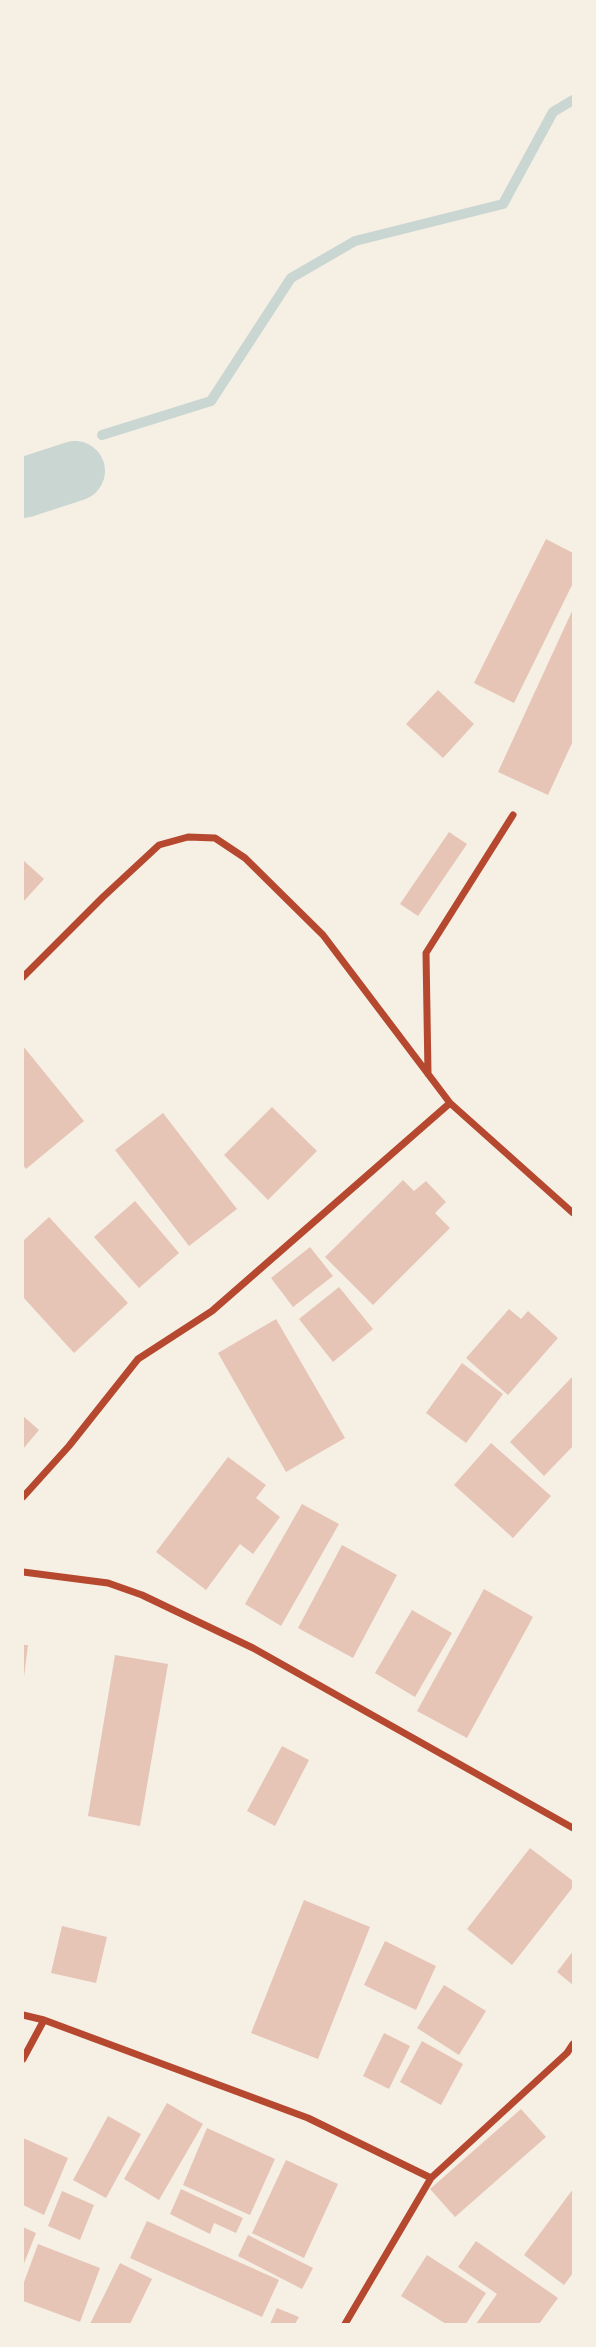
<!DOCTYPE html>
<style>
body{margin:0}
#map{position:relative;width:596px;height:2347px;overflow:hidden;background:#f6efe4;font-family:"Alegreya Sans",sans-serif}
canvas{display:block}
.frame{position:absolute;inset:0;border:24px solid #f6efe4;pointer-events:none}
</style>
<div id="map">
<canvas width="596" height="2347"></canvas>
<div class="frame"></div>
</div>
<script>
const ctx = document.querySelector('canvas').getContext('2d');
ctx.lineJoin = 'round';
const shape = rows => new Path2D(rows.map(r => 'M' + r).join(''));
function stroke(path, color, width, dash) { ctx.strokeStyle = color; ctx.lineWidth = width; ctx.lineCap = dash ? 'butt' : 'round'; ctx.setLineDash(dash || []); ctx.stroke(path); }
function fill(path, color) { ctx.fillStyle = color; ctx.fill(path, 'evenodd'); }
stroke(shape([
 [102,435,211,401,291,278,355,241,503,204,553,112,573,100]
]), '#c9d6d2', 10);
stroke(shape([
 [23,488,75,471]
]), '#c9d6d2', 60);
fill(shape([
 [546,539,573,553,573,583,514,703,474,683],
 [573,609,573,741,548,795,498,772],
 [438,690,474,724,443,758,406,724],
 [449,832,467,844,418,916,400,904],
 [23,860,44,879,23,902],
 [23,1046,84,1121,26,1169,23,1165],
 [272,1107,317,1151,268,1200,224,1155],
 [163,1113,237,1209,189,1246,115,1150],
 [403,1180,414,1191,426,1181,446,1202,435,1213,450,1228,373,1305,325,1257],
 [135,1201,179,1253,139,1288,94,1237],
 [49,1217,128,1303,74,1353,23,1297,23,1241],
 [310,1247,333,1276,293,1307,271,1278],
 [339,1287,373,1329,333,1362,299,1319],
 [509,1309,521,1319,528,1311,558,1338,508,1395,466,1358],
 [276,1319,345,1438,286,1472,218,1353],
 [462,1363,503,1394,466,1443,426,1413],
 [573,1376,573,1446,544,1476,510,1442],
 [23,1416,39,1430,23,1449],
 [491,1443,551,1496,513,1538,454,1485],
 [228,1457,266,1485,256,1498,280,1517,253,1554,240,1544,206,1590,156,1552],
 [302,1504,339,1524,281,1626,245,1604],
 [342,1545,397,1575,353,1658,298,1628],
 [484,1589,533,1617,467,1738,417,1711],
 [412,1610,452,1633,415,1697,375,1673],
 [23,1645,28,1645,24,1677,23,1677],
 [115,1655,168,1664,140,1826,88,1816],
 [282,1746,309,1760,275,1826,247,1811],
 [530,1848,573,1881,573,1887,512,1965,467,1929],
 [304,1900,370,1927,318,2059,251,2033],
 [62,1926,107,1937,96,1983,51,1973],
 [385,1941,436,1966,416,2010,364,1985],
 [573,1951,573,1985,557,1972],
 [444,1985,486,2011,459,2055,417,2028],
 [384,2033,410,2046,389,2089,363,2076],
 [422,2041,463,2064,441,2105,400,2082],
 [167,2103,203,2124,159,2200,124,2179],
 [521,2109,546,2137,455,2217,430,2189],
 [108,2116,141,2134,106,2198,73,2180],
 [207,2128,275,2159,250,2215,183,2185],
 [23,2138,68,2158,44,2215,23,2205],
 [286,2160,338,2184,304,2258,252,2233],
 [181,2189,243,2218,236,2233,214,2223,210,2234,170,2214],
 [573,2189,573,2273,564,2285,524,2255],
 [62,2191,94,2205,80,2240,48,2226],
 [147,2221,279,2280,262,2317,130,2258],
 [23,2227,36,2233,23,2266],
 [248,2235,313,2268,302,2289,238,2256],
 [476,2241,558,2298,539,2324,476,2324,497,2294,458,2267],
 [38,2244,100,2268,80,2322,23,2301,23,2285],
 [427,2255,486,2293,466,2324,446,2324,401,2296],
 [120,2263,152,2279,130,2324,90,2324],
 [277,2308,299,2317,295,2324,270,2324]
]), '#e6c5b7');
stroke(shape([
 [23,977,103,897,159,845,188,837,215,838,245,858,323,935,450,1103,573,1213],
 [428,1074,426,953,513,815],
 [23,1497,69,1446,138,1359,212,1311,450,1103],
 [23,1572,108,1583,142,1595,253,1648,573,1828],
 [23,2015,44,2020,308,2118,431,2178],
 [23,2059,44,2020],
 [345,2324,431,2178,567,2053,573,2044]
]), '#b5482f', 7);
</script>
